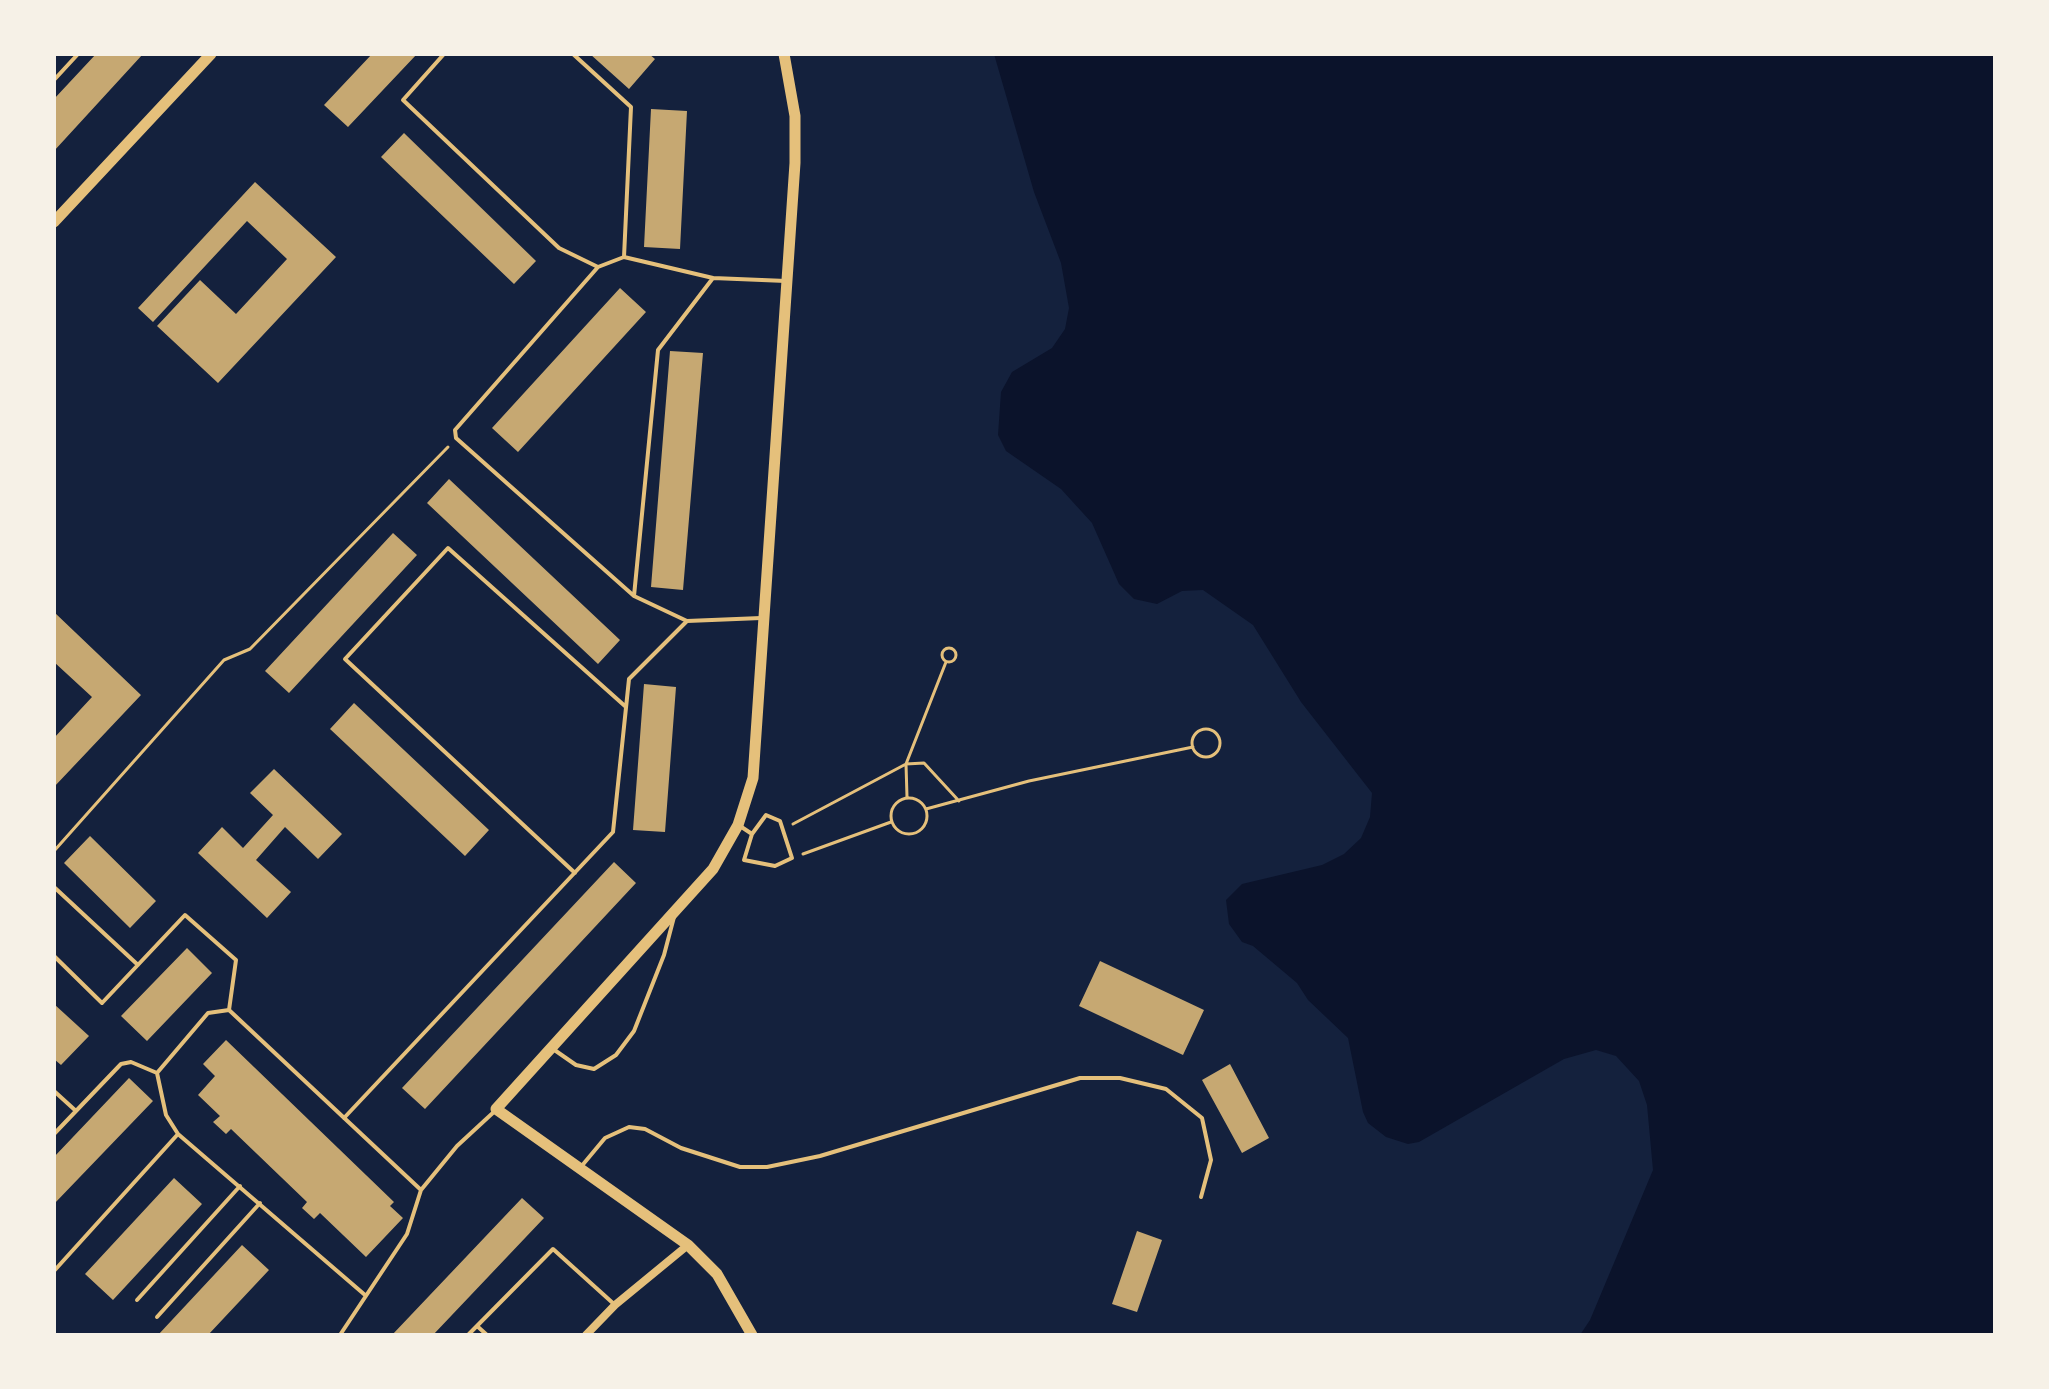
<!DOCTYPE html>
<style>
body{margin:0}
#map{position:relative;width:2049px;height:1389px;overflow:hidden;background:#14213d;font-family:"PT Serif",serif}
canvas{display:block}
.frame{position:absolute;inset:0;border:56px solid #f6f1e7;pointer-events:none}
</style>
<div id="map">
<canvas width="2049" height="1389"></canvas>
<div class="frame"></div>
</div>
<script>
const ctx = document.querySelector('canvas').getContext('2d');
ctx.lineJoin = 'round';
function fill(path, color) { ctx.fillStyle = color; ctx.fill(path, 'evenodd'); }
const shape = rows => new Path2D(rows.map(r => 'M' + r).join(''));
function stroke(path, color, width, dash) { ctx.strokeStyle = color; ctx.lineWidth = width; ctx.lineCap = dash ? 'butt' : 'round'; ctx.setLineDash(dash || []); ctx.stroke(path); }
fill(shape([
 [994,54,1995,54,1995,1335,1580,1335,1590,1320,1653,1170,1647,1105,1639,1081,1616,1056,1596,1050,1564,1059,1419,1142,1408,1144,1386,1137,1368,1123,1363,1112,1348,1038,1308,1000,1297,983,1253,946,1242,942,1229,924,1226,900,1242,884,1322,865,1344,854,1361,838,1370,817,1372,793,1301,702,1253,625,1203,590,1182,591,1157,604,1134,599,1119,584,1092,523,1061,489,1006,451,998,435,1001,392,1012,372,1052,348,1065,329,1069,308,1061,263,1034,192]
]), '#0b132b');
fill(shape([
 [96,54,143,54,54,151,54,99],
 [372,54,417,54,348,127,324,105],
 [590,54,649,54,655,59,629,89],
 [651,109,687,111,680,249,644,247],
 [404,133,536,261,514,284,381,157],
 [255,182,336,257,218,383,157,326,200,280,236,314,287,259,247,221,153,322,138,308],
 [620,288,646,312,518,452,492,428],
 [670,351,703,353,683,590,651,587],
 [449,479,620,640,598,664,427,503],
 [393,533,417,555,289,693,265,671],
 [54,612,141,695,54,787,54,738,92,697,54,662],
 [644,684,676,687,665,832,633,830],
 [354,703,489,830,465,856,330,729],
 [274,769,342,834,318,859,285,827,256,860,291,892,267,918,198,853,222,827,243,848,273,815,250,793],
 [90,836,156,901,130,928,64,863],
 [614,862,636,883,425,1109,402,1088],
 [187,948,212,973,147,1041,121,1016],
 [1100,961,1204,1010,1183,1055,1079,1006],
 [54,1004,89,1036,61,1065,54,1059],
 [226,1040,394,1202,390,1206,403,1218,366,1257,320,1213,314,1219,302,1208,307,1202,231,1129,226,1134,213,1122,220,1116,198,1095,215,1076,203,1064],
 [1230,1064,1269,1138,1242,1153,1202,1080],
 [129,1078,153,1101,54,1204,54,1157],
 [174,1178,202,1204,113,1300,85,1274],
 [522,1198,544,1218,433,1335,392,1335],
 [1137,1231,1162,1240,1137,1312,1112,1304],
 [242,1245,269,1270,208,1335,158,1335]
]), '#c6a872');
stroke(shape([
 '942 655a7 7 0 1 1 14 0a7 7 0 1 1-14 0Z',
 '1192 743a14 14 0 1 1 28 0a14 14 0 1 1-28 0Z',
 [907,797,906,764,924,763,959,801],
 '891 816a18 18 0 1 1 36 0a18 18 0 1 1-36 0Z',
 [926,809,1029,781,1193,747],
 [793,824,906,764,946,662],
 [54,851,224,660,250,649,448,447],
 [803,854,891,822]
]), '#e5c07b', 3);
stroke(shape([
 [444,54,403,100,559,248,598,267,624,257,713,278],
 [573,54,631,107,624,257],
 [54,80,78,54],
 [598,267,455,430,456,438,634,596],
 [687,621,634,596,658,350,713,278,786,281],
 [740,826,752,834,744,860,775,866,792,858,780,821,766,815,752,834],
 [575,873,345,659,448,548,626,707],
 [54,887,138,965],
 [54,956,102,1003,185,915,236,960,229,1010],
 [229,1010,421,1190],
 [553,1049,576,1065,594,1069,616,1055,634,1031,664,955,674,917],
 [157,1073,208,1013,229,1010],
 [54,1091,76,1111],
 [344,1118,613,832,629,679,687,621,761,618],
 [54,1134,121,1064,131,1062,157,1073,166,1115,178,1134,365,1295],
 [580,1168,605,1138,629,1127,645,1129,681,1148,740,1167,767,1167,820,1156,1080,1078,1120,1078,1166,1089,1202,1118,1211,1160,1201,1197],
 [54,1271,178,1134],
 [137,1300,240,1186],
 [157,1317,260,1203],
 [477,1326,487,1335],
 [340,1335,407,1234,421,1190,457,1146,496,1110],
 [468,1335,553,1249,615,1305]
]), '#e5c07b', 4);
stroke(shape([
 [586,1335,615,1305,688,1245]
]), '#e5c07b', 8);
stroke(shape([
 [54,222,211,54],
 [752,1335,717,1274,688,1245,496,1109,713,869,738,825,753,778,795,163,795,116,784,54]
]), '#e5c07b', 11);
</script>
